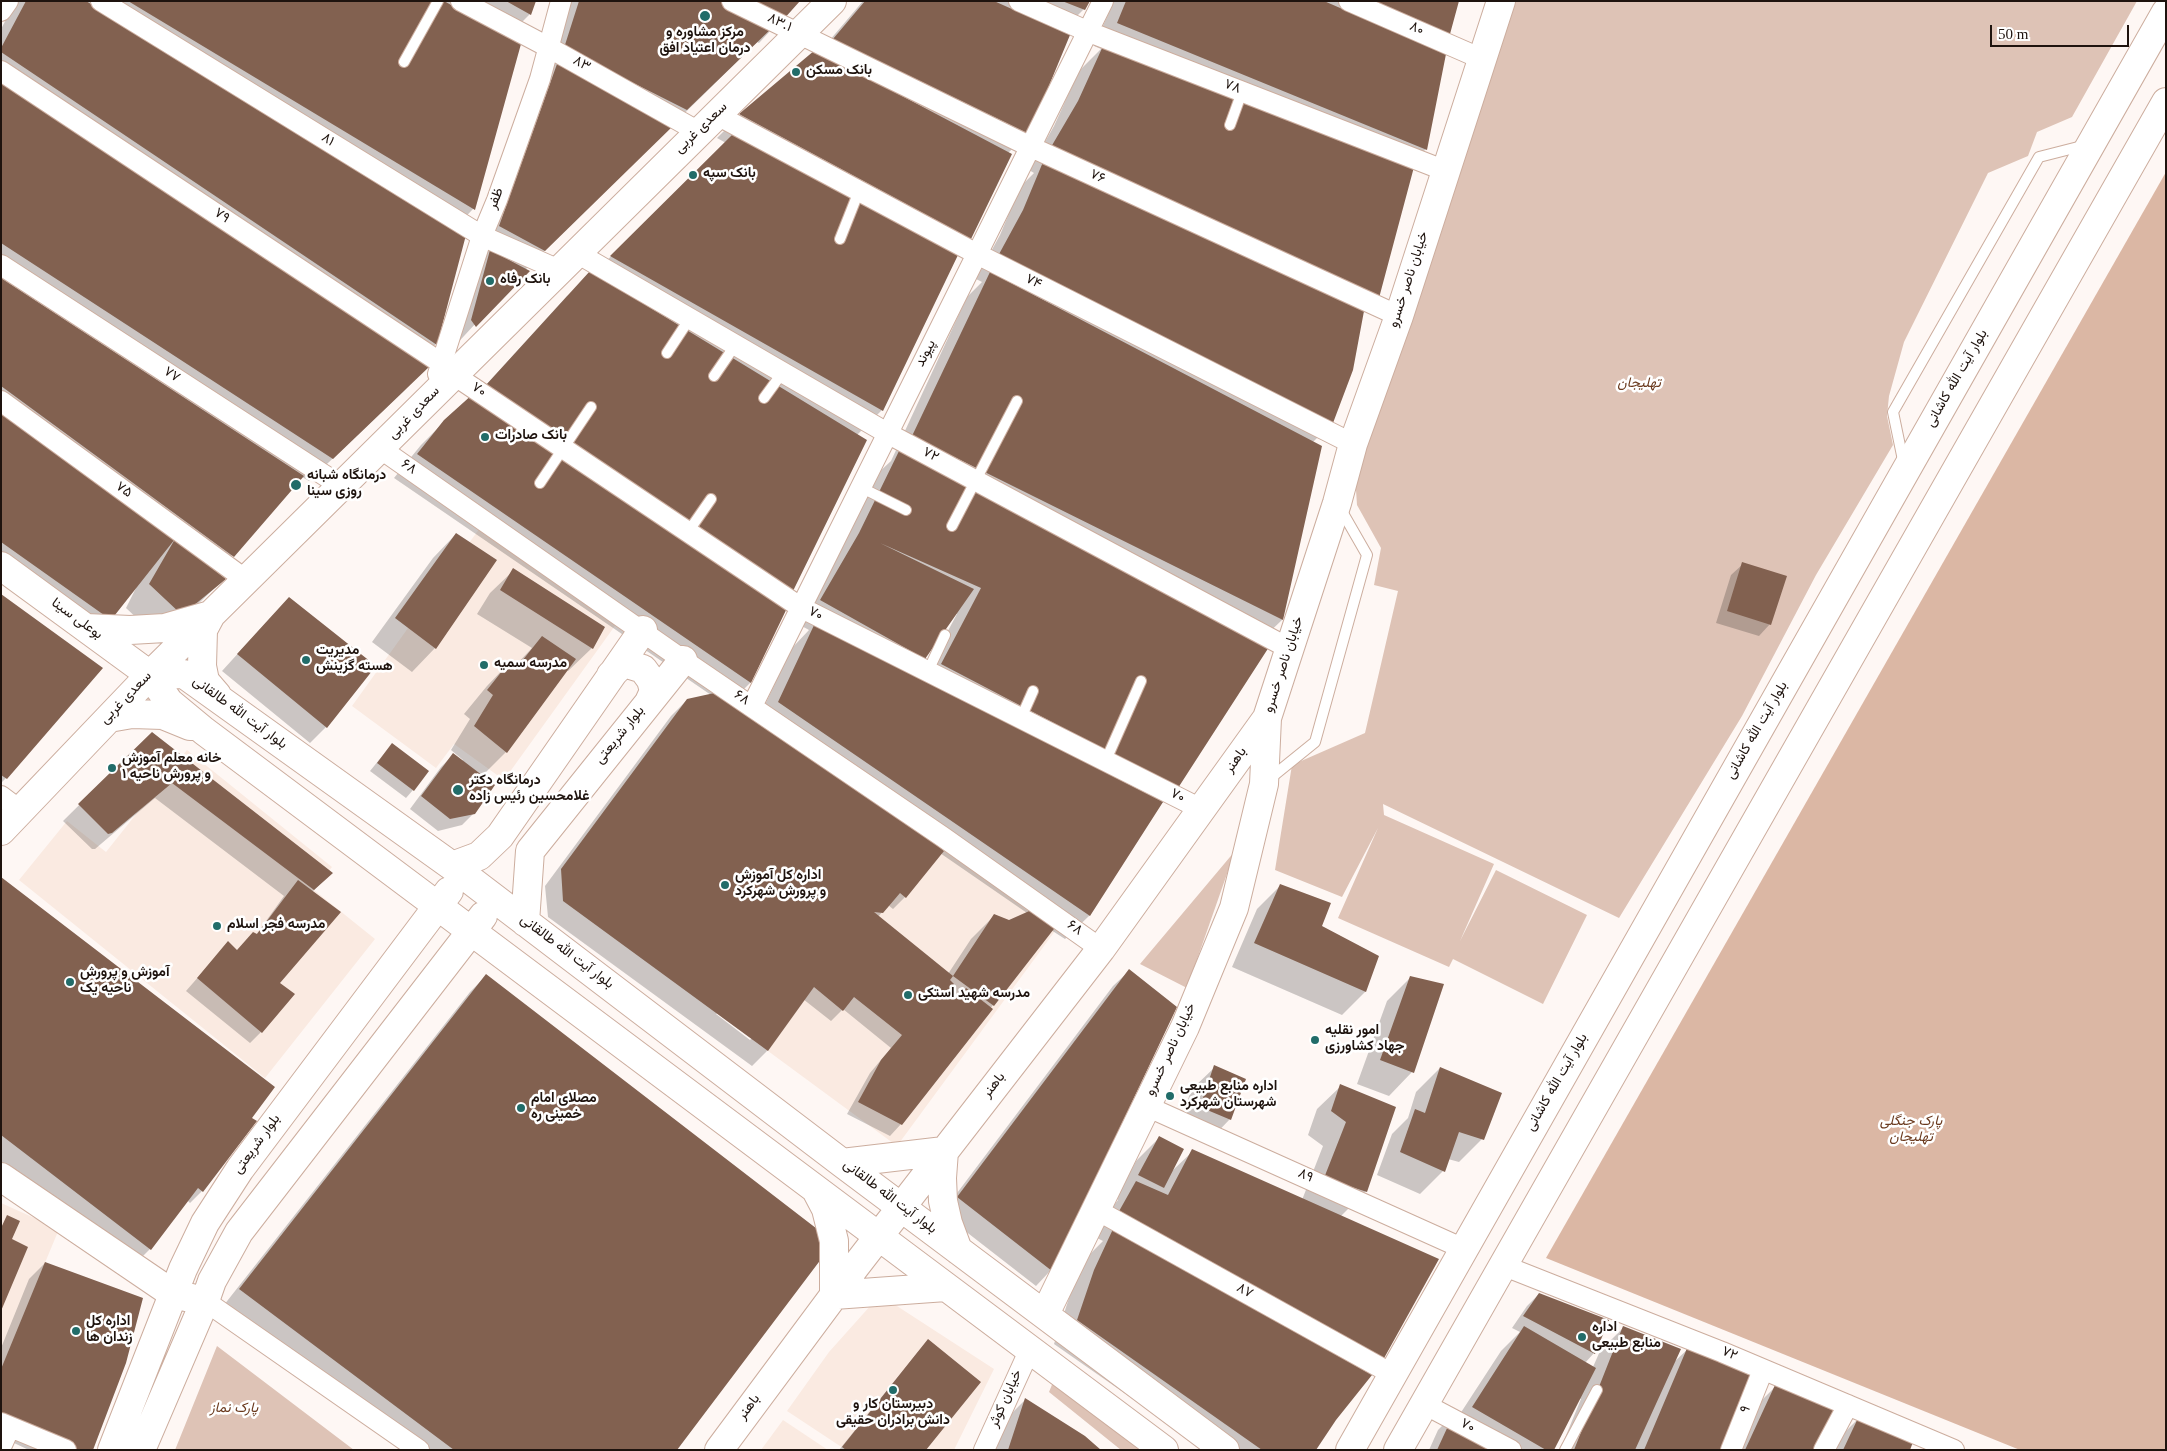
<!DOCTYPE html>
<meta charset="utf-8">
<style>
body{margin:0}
#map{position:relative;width:2167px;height:1451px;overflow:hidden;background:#fef7f4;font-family:Georgia,serif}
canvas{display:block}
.frame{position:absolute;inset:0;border:2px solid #1e130e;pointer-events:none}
.scale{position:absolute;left:1990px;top:25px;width:139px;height:22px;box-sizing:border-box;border:2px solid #1e130e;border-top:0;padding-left:6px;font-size:15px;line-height:18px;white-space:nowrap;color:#1e130e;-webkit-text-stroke:4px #fff;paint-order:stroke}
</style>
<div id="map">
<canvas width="2167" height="1451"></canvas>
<div class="frame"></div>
<div class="scale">50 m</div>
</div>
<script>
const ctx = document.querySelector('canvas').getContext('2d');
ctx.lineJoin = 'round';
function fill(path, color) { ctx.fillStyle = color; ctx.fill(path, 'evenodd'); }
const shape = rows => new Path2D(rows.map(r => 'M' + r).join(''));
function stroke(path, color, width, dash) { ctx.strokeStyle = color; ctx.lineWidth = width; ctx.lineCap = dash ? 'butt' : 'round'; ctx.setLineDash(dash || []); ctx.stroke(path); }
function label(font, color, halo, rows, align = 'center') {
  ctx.font = font + ' Georgia,Vazirmatn,serif'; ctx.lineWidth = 5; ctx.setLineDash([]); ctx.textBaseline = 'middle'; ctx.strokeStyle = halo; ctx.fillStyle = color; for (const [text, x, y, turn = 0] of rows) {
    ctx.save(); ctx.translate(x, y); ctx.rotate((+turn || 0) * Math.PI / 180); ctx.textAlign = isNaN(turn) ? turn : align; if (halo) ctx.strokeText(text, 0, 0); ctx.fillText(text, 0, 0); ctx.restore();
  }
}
fill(shape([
 [482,525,617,623,504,780,454,744,436,768,352,706],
 [187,750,332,867,314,890,375,939,265,1078,19,880,67,821,106,852],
 [927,836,1055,931,897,1146,768,1051,848,938],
 [1,1203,59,1229,1,1369],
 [880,1295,994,1369,954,1450,846,1450,787,1411,829,1352],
 [783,1420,828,1450,761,1450]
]), '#faeae1');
fill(shape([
 [1511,1,2137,1,2072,117,2037,132,2028,156,1988,173,1904,342,1889,396,1887,416,1893,445,1816,575,1742,716,1619,918,1383,804,1384,815,1494,864,1460,941,1496,870,1587,915,1543,1004,1453,959,1449,967,1338,918,1378,828,1342,897,1275,870,1292,765,1365,733,1398,591,1374,585,1381,548,1357,505,1353,444],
 [1235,851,1187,988,1140,964],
 [217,1346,354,1450,175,1450],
 [1056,1375,1151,1450,1121,1450,1049,1392]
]), '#dec3b6');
fill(shape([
 [2166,172,2166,1450,2020,1450,1546,1258]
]), '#dbb7a4');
fill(shape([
 [16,1,534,1,530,14,506,38,473,209,454,229,436,344,419,361,405,390,309,481,302,477,216,573,224,579,200,602,158,638,126,608,139,582,86,643,1,582,1,29],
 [564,1,798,1,759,43,757,42,525,270,452,349,467,275,487,255,476,250],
 [863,1,1088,1,1084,9,1061,32,1028,134,1008,153,970,238,954,254,882,410,857,435,786,607,750,683,736,697,760,715,792,648,809,630,798,624,877,474,891,461,967,297,982,282,976,279,1000,235,1020,187,1034,173,1029,170,1054,126,1079,71,1101,49,1094,46,1114,1,1457,1,1449,34,1433,50,1426,149,1409,166,1378,298,1362,314,1332,423,1313,442,1320,446,1282,620,1258,643,1178,788,1160,805,1089,916,1065,939,1051,930,901,1124,890,1136,847,1114,870,1073,891,1048,843,1009,831,1021,803,999,767,1051,752,1066,548,917,545,886,671,716,687,700,711,695,394,478,421,445,445,421,476,396,567,296,593,274,726,143,717,138,740,115,815,52,818,54],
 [956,613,957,614,922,679,910,673],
 [940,853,1027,913,1009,922,995,915,971,939,948,974,878,917,888,905,893,909,905,897],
 [718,1013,752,1038,750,1040,716,1014],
 [456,534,435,648,412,672,372,642,433,558],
 [1743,564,1770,624,1759,636,1716,623,1731,575],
 [514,570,592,648,568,671,566,670,506,752,482,776,474,813,462,825,438,831,410,809,441,767,453,755,461,762,463,760,451,750,470,719,464,714,487,686,510,662,515,666,532,648,477,614,490,593],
 [1,596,6,778,1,783],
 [273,615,326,727,310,743,222,671],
 [152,733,331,873,312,892,261,1032,250,1043,186,991,228,943,237,951,256,935,284,896,155,798,95,849,92,849,63,821],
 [392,744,413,790,406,798,370,771],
 [1,879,255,1122,202,1191,190,1203,187,1200,150,1249,134,1265,1,1162],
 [1280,886,1321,926,1377,956,1365,992,1342,1015,1232,967,1257,909],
 [1129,971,1051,1270,1036,1286,942,1213,1113,986],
 [486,976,676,1450,417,1450,224,1305,470,992],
 [1411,977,1412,1072,1389,1096,1357,1084,1387,1001],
 [1215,1067,1230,1119,1207,1143,1178,1131,1191,1090],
 [1440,1068,1482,1139,1459,1162,1448,1159,1443,1171,1420,1194,1377,1175,1392,1134,1408,1118,1416,1092],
 [1341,1086,1366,1191,1341,1216,1382,1360,1367,1374,1314,1450,1206,1450,1054,1344,1070,1295,1090,1254,1103,1241,1095,1237,1113,1206,1118,1200,1116,1198,1136,1161,1160,1137,1172,1171,1193,1151,1302,1200,1323,1146,1308,1135,1317,1109],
 [45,1263,92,1450,29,1450,1,1437,1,1348,29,1279],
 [1539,1294,1594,1353,1585,1363,1593,1367,1600,1351,1623,1328,1674,1362,1689,1348,1719,1450,1560,1450,1581,1399,1579,1398,1552,1450,1429,1450,1438,1430,1454,1414,1458,1417,1501,1351,1520,1332,1512,1328,1527,1306],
 [928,1341,925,1450,839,1450,917,1353],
 [1776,1386,1812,1450,1733,1450,1752,1410],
 [1025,1400,1099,1450,993,1450,1002,1423],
 [1859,1418,1908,1450,1832,1450,1836,1441]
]), '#0003');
fill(shape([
 [26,1,86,1,466,235,437,345,1,52,1,48],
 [128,1,444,1,521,44,475,210],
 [506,1,536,1,531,15],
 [579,1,720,1,772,28,687,110,564,48],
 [745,1,800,1,783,20],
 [865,1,994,1,1070,35,1029,134,833,39],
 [1062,1,1090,1,1085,10],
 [1126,1,1324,1,1446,54,1427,150,1117,23],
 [1374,1,1459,1,1450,34],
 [1103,46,1414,167,1379,298,1051,147,1078,101],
 [815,50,1012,154,971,239,739,114],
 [557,64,673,126,545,251,499,226],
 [1,82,430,366,333,459,1,243],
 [733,134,958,255,883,411,610,256],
 [1043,162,1364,311,1353,370,1333,423,998,256,1023,210],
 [490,250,530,271,476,327,471,320],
 [590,271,867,440,793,591,486,385],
 [990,272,1322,446,1283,620,912,436],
 [1,278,304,476,234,557,1,386],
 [474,393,788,606,751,683,417,454,444,420],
 [1,411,175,539,111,620,1,542],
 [900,449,1269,647,1178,788,941,664,981,588,880,543,974,589,925,659,820,600,859,533],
 [456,533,497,560,436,649,395,618],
 [175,539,226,579,182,615,149,584],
 [1742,562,1787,576,1771,625,1727,611],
 [513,568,605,627,593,649,500,590],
 [1,594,103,668,7,779,1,775],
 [289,597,376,666,327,728,237,654],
 [815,623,1163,802,1090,916,778,702],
 [542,636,576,659,507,753,474,726,493,695,487,690,510,661,518,666],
 [728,690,944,837,937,845,944,851,906,898,900,893,883,913,874,912,953,976,950,980,954,984,948,992,958,999,966,988,993,1009,902,1125,858,1102,881,1060,902,1035,854,997,843,1011,814,987,768,1051,563,901,561,869,687,699],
 [152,732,333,873,314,890,172,783,112,833,108,834,78,804],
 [392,743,429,771,414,791,377,763],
 [453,753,495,785,475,814,450,819,421,796],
 [1,877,275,1087,252,1118,257,1121,203,1192,198,1188,151,1250,1,1135],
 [298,880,341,912,280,983,295,994,262,1033,197,978,228,941,237,950,253,932,257,934],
 [1280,884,1331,903,1322,926,1379,956,1366,992,1254,943],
 [1036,908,1057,925,994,1006,953,976,994,914,1009,920],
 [1129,969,1177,1007,1052,1271,957,1197],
 [486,974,834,1242,677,1450,454,1450,239,1289],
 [1410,976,1444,984,1414,1073,1380,1060],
 [1214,1065,1246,1079,1231,1120,1200,1107],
 [1440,1067,1502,1093,1484,1140,1459,1132,1445,1172,1400,1152,1415,1109,1425,1113],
 [1340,1084,1396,1107,1367,1192,1324,1178,1346,1122,1331,1111],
 [1159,1136,1184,1149,1164,1188,1138,1175],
 [1192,1149,1439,1259,1383,1360,1118,1213,1136,1181,1168,1195],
 [7,1215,20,1221,12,1239,28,1247,1,1311,1,1228],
 [1113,1229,1372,1375,1336,1420,1316,1450,1262,1450,1077,1320,1094,1270],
 [45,1262,143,1298,126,1363,93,1450,79,1450,1,1415,1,1369],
 [1539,1293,1609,1320,1595,1354,1523,1316],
 [1524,1326,1596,1368,1554,1450,1546,1450,1472,1407],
 [1623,1326,1681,1349,1635,1450,1574,1450],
 [928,1339,981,1382,926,1450,846,1450,842,1447],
 [1688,1346,1751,1376,1720,1450,1644,1450],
 [1775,1385,1835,1411,1814,1450,1745,1450],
 [1025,1398,1085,1436,1101,1450,1008,1450],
 [1454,1413,1515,1450,1437,1450],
 [1859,1416,1913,1442,1910,1450,1843,1450]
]), '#826150');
const lane = shape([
 [404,62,438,1],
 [1230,125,1242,92],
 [840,239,859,191],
 [667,353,690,318],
 [714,376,736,344],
 [764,398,783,372],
 [1904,465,1893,412,2039,157,2086,145],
 [540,483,591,407],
 [860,487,906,510],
 [952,526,1017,401],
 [688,532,711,499],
 [928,671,945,635],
 [1021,718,1033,691],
 [1106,760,1141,681],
 [1268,780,1315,742,1367,555,1340,508],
 [1565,1450,1597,1390]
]);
const street = shape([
 [101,1,482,236,559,270],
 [461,1,548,47,699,132],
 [732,1,1031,147,1399,316],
 [1019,1,1089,32,1446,171],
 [1349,1,1482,59],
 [1,11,8,1],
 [1,71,441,363],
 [717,115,977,254,1353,444],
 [577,253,887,433,1290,649],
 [1,265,341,486],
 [438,374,482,236,497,200,540,79,561,1],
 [454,375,800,607,1203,810],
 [1,401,246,580],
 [381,449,683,660,943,837,1101,949],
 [752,706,1103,1],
 [1,796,21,811],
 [1146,1106,1464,1249],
 [1095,1209,1392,1374],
 [1502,1265,1722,1352,1954,1450],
 [205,1301,419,1450],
 [1424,1404,1511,1450],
 [1,1423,66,1450],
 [1,1447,10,1427],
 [984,1450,1030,1349],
 [1731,1450,1763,1370],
 [1824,1450,1848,1405]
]);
const secondary = shape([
 [1,566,150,675,169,702,204,731,1164,1450],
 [211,615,203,630,202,666,205,681,217,695],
 [86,628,130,630,165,628,207,616],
 [150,675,184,674,452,866,842,1163,1225,1450],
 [611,675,619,667,627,664,643,669,651,680,654,691,649,702],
 [109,718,132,714,163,715,190,726],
 [1,831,150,675,832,1],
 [452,866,479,856,500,836,643,630],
 [525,922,530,851,683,660],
 [944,1151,942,1178,943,1201,948,1223,958,1250],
 [842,1163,944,1151],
 [1,1177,173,1294,191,1298],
 [816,1190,826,1209,834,1241,834,1295],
 [834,1295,946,1287],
 [1045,1314,1185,1027,1234,908,1264,784,1267,718,1337,503,1353,444,1399,316,1501,1],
 [112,1450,183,1269,205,1223,240,1169,449,891],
 [141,1450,205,1301,212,1281,239,1232,483,916],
 [719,1450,855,1267,1101,949,1267,718]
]);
const primary = shape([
 [1350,1450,2166,12],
 [1398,1450,2166,102]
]);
stroke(lane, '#ccad9e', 12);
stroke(street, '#ccad9e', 22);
stroke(secondary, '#ccad9e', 30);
stroke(primary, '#ccad9e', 30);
stroke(lane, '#fff', 10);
stroke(street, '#fff', 20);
stroke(secondary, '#fff', 28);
stroke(primary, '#fff', 28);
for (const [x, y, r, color] of [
 [705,16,6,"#216c69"],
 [796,72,5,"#216c69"],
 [693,175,5,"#216c69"],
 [490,281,5,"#216c69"],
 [485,437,5,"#216c69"],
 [296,485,6,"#216c69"],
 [306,660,5,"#216c69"],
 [484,665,5,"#216c69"],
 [112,768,5,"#216c69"],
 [458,790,6,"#216c69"],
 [725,885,5,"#216c69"],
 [217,926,5,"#216c69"],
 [70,982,5,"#216c69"],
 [908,995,5,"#216c69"],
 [1315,1040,5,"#216c69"],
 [1170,1096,5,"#216c69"],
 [521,1108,5,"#216c69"],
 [76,1331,5,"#216c69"],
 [1582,1337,5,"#216c69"],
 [893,1390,5,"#216c69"]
]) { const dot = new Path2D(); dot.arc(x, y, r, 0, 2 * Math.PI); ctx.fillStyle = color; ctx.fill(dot); stroke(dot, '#fff', 2); }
label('14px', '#1e130e', '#fff', [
 ["۸۳.۱",779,24,26],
 ["۸۰",1416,30,24],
 ["۸۳",581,65,29],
 ["۷۸",1232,88,21],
 ["سعدی غربی",702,129,-44],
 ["۸۱",327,141,32],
 ["۷۶",1097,178,25],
 ["ظفر",497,199,-69],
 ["۷۹",221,217,34],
 ["خیابان ناصر خسرو",1410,280,-72],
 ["۷۴",1033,283,27],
 ["پیوند",927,354,-63],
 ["۷۷",171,376,33],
 ["بلوار آیت الله کاشانی",1958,379,-60],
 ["۷۰",478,391,34],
 ["سعدی غربی",415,414,-46],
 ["۷۲",930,456,28],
 ["۶۸",408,468,35],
 ["۷۵",123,491,36],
 ["۷۰",815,615,27],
 ["بوعلی سینا",76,620,36],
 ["خیابان ناصر خسرو",1285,665,-72],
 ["سعدی غربی",127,699,-46],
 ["۶۸",741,699,34],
 ["بلوار آیت الله طالقانی",239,714,36],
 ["بلوار آیت الله کاشانی",1758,731,-60],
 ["بلوار شریعتی",621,736,-51],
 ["باهنر",1237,761,-55],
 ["۷۰",1177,797,27],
 ["۶۸",1074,929,35],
 ["بلوار آیت الله طالقانی",566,953,37],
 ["خیابان ناصر خسرو",1172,1050,-65],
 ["بلوار آیت الله کاشانی",1558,1083,-60],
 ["باهنر",995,1086,-52],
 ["بلوار شریعتی",258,1145,-54],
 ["۸۹",1305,1177,24],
 ["بلوار آیت الله طالقانی",889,1198,37],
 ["۸۷",1244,1292,29],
 ["۷۲",1729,1355,23],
 ["خیابان کوثر",1007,1399,-66],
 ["باهنر",750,1408,-53],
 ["۹",1747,1410,-68],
 ["۷۰",1467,1427,28]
]);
label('bold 14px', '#1e130e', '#fff', [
 ["مرکز مشاوره و",705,34,"center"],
 ["درمان اعتیاد افق",705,50,"center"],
 ["بانک مسکن",806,72],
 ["بانک سپه",703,175],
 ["بانک رفاه",500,281],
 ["بانک صادرات",495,437],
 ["درمانگاه شبانه",307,477],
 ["روزی سینا",307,493],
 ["مدیریت",316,652],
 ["هسته گزینش",316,668],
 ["مدرسه سمیه",494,665],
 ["خانه معلم آموزش",122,760],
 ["و پرورش ناحیه ۱",122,776],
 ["درمانگاه دکتر",469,782],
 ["غلامحسین رئیس زاده",469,798],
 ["اداره کل آموزش",735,877],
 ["و پرورش شهرکرد",735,893],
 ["مدرسه فجر اسلام",227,926],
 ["آموزش و پرورش",80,974],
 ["ناحیه یک",80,990],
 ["مدرسه شهید استکی",918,995],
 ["امور نقلیه",1325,1032],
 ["جهاد کشاورزی",1325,1048],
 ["اداره منابع طبیعی",1180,1088],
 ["شهرستان شهرکرد",1180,1104],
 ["مصلای امام",531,1100],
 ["خمینی ره",531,1116],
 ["اداره کل",86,1323],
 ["زندان ها",86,1339],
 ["اداره",1592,1329],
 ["منابع طبیعی",1592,1345],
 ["دبیرستان کار و",893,1406,"center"],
 ["دانش برادران حقیقی",893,1422,"center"]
], 'left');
label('italic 14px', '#6a391d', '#fff', [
 ["تهلیجان",1639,385],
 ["پارک جنگلی",1911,1123],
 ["تهلیجان",1911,1139],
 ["پارک نماز",234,1410]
]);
</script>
